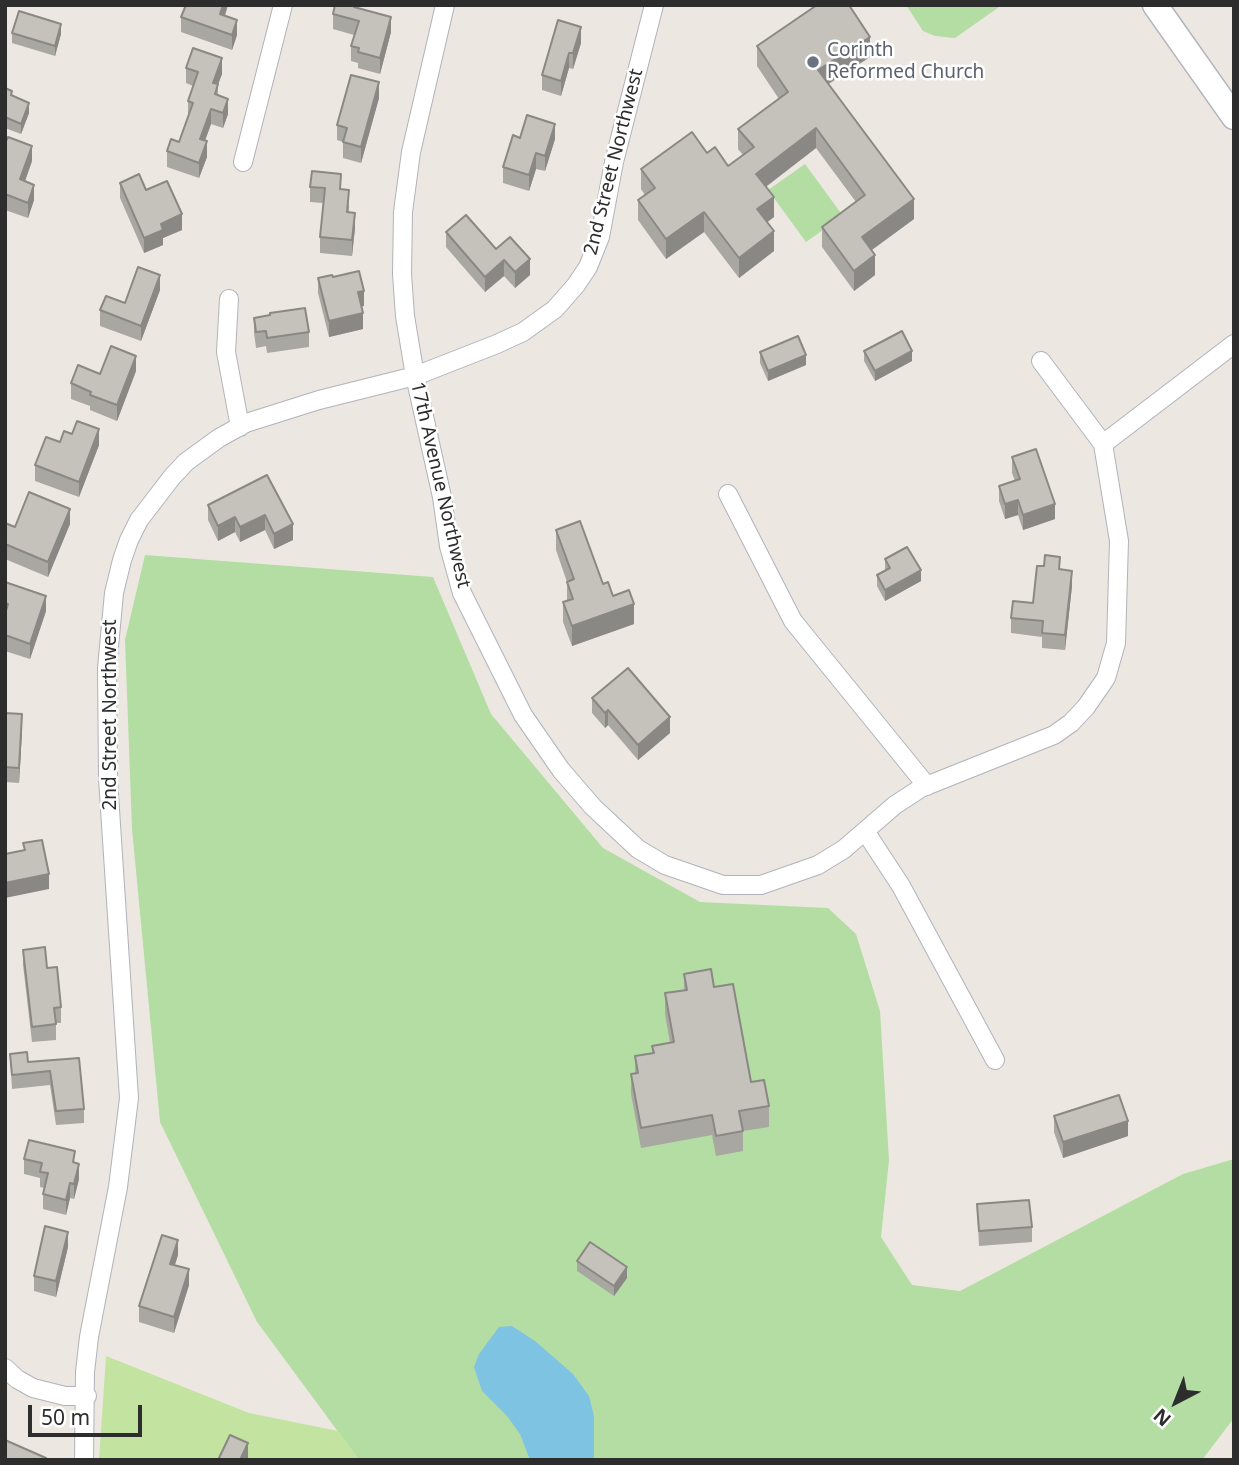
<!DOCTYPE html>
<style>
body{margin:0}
#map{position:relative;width:1239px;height:1465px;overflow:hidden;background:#ece8e1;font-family:"Noto Sans",sans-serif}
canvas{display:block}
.frame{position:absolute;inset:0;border:7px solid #2d2d2d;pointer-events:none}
.north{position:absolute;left:1141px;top:1367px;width:70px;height:70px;-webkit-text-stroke:5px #fff;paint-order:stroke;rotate:222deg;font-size:19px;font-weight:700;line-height:28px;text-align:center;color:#2d2d2d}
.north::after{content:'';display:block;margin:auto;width:24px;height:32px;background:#2d2d2d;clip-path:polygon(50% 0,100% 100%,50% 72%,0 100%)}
.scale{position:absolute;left:28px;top:1405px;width:114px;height:32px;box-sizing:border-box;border:4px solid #2d2d2d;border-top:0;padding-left:9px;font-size:21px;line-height:24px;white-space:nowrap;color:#2d2d2d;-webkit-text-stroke:5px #fff;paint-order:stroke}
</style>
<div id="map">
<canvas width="1239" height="1465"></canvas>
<div class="frame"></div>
<div class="north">N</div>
<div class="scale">50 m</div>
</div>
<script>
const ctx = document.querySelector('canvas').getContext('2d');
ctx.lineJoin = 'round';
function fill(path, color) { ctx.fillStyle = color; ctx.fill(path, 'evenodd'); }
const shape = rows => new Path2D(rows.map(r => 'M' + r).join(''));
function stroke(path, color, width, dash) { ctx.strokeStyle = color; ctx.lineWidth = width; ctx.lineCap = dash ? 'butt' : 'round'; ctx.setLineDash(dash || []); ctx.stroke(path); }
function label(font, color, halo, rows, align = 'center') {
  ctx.font = font + ' "Noto Sans",sans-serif'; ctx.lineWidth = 5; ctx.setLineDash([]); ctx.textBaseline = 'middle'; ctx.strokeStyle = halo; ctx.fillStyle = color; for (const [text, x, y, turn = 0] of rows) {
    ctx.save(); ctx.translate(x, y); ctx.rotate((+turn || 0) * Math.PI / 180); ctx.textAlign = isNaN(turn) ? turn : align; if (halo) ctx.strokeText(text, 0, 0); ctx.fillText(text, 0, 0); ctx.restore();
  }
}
fill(shape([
 [906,5,1002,5,955,38,935,36,923,31],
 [805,164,843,216,806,242,768,190],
 [145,555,433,577,491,714,603,848,700,902,828,908,856,934,880,1011,889,1160,881,1237,912,1285,960,1291,1183,1174,1234,1159,1234,1418,1202,1460,359,1460,257,1322,160,1122,132,829,125,640]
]), '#b4dda3');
fill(shape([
 [106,1356,249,1413,338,1431,359,1460,99,1460]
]), '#c3e3a0');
fill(shape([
 [512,1326,535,1341,573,1374,589,1396,594,1416,594,1460,530,1460,520,1434,507,1416,482,1391,474,1367,479,1354,499,1327]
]), '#7fc3e3');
const street = shape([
 [445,5,411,152,403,212,402,274,405,316,415,376,442,497,449,546,462,593,523,715,561,770,593,807,638,849,665,865,723,885,761,885,818,865,844,849,895,805,921,788,1054,735,1071,723,1086,707,1106,678,1116,643,1119,541,1103,444,1041,361],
 [243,162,283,5],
 [229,299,226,352,240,427],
 [1103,444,1234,344],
 [728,494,793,621,927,786],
 [865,831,901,886,995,1060],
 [5,1368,17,1379,33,1388,65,1396,87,1396],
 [84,1460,85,1372,89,1337,118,1187,129,1098,108,779,107,668,114,593,122,560,129,540,139,520,172,477,186,462,219,438,246,423,319,400,415,376,497,344,523,332,555,309,576,285,588,267,600,237,614,162,654,5]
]);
const secondary = shape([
 [1155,5,1234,117]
]);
stroke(street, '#b1b2bb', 20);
stroke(secondary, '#b1b2bb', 27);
stroke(street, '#fff', 18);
stroke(secondary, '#fff', 24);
fill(shape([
 [186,5,228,5,225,16,237,35,232,50,181,32,181,17],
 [356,5,356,7,391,32,380,74,358,68,358,63,351,61,351,46,354,35,333,29,333,14],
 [12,33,61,34,55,56,12,43],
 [581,43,573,69,569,68,561,96,542,90,542,75],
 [757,46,870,57,829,84,914,219,872,250,875,275,854,291,822,247,822,227,856,202,816,148,766,187,774,217,767,222,774,251,739,278,704,232,666,259,638,220,638,200,645,195,641,189,641,169,707,153,728,166,743,155,738,149,738,129,779,99,757,66],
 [186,68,222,74,218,84,218,96,228,114,223,128,211,124,205,141,207,157,199,178,167,167,167,151,179,142,188,116,188,101,193,86,186,83],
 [5,88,29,113,21,134,5,128],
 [379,98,361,163,343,158,343,142,337,140,337,125],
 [520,138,555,139,545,171,536,169,529,191,503,183,503,167],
 [5,143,32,161,25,181,34,200,28,218,5,210],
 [120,183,146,190,182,230,163,238,163,245,144,253,120,198],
 [310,187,341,189,349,205,349,212,355,228,352,256,320,253,320,237,323,203,310,202],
 [446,232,496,249,530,275,515,288,504,276,485,292,446,247],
 [333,277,364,306,361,306,363,329,329,337,318,293,318,278],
 [160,290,141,341,100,326,100,310],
 [254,318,309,332,309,347,267,353,266,346,256,348,254,333],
 [864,351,912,361,875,381,864,361],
 [760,352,806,365,768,381,760,363],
 [136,371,117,421,90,410,90,406,71,399,71,383],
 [72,434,99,445,79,497,35,481,35,465,60,442],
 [1012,457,1055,519,1023,530,1018,515,1005,519,999,501,999,486,1015,481,1012,473],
 [267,475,293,540,274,549,265,530,240,542,235,532,218,541,208,520,208,505],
 [5,523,15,527,70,524,48,577,5,559],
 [556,530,613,596,634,624,572,646,563,622,563,602,567,601,567,582,556,550],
 [885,559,921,581,885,601,877,586,877,575,885,570],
 [1060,569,1072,586,1065,650,1042,648,1042,637,1011,633,1011,618,1033,603],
 [5,582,46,611,30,659,5,651],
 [592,698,670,733,638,760,608,725,605,728,592,713],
 [5,713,22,730,19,783,5,782],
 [23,950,47,968,61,1007,61,1023,56,1023,56,1040,32,1042,23,965],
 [684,974,714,987,751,1082,769,1106,769,1127,743,1131,743,1151,716,1156,712,1135,641,1148,631,1094,631,1074,635,1073,635,1056,652,1053,652,1046,670,1043,665,1014,665,993,684,990],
 [10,1054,28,1062,79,1058,84,1109,84,1123,56,1125,50,1085,12,1089],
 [1054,1116,1128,1136,1063,1158,1054,1132],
 [24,1159,75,1163,79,1179,74,1199,70,1198,66,1215,43,1209,43,1194,44,1188,40,1187,40,1178,24,1174],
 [977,1204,1032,1227,1032,1242,979,1246],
 [68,1247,56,1297,34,1291,34,1276],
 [178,1255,175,1265,189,1285,174,1333,139,1322,139,1306],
 [577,1261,627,1278,614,1296,577,1271]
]), '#a9a7a2');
fill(shape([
 [223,5,228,5,220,29,220,14],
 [391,17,391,32,380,74,380,58],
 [237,20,237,35,232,50,232,35],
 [61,24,61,34,55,56,55,46],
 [581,27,581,43,573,69,573,53],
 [870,37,870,57,818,90,818,70],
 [569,53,569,68,561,96,561,81],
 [222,58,222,74,213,98,213,83],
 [379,82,379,98,361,163,361,147],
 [228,99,228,114,223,128,223,113],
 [29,103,29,113,21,134,21,124],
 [211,109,211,124,200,154,200,139],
 [555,124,555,139,545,171,545,156],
 [816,128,816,148,756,194,756,174],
 [207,141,207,157,199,178,199,163],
 [32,146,32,161,20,195,20,179],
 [536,153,536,169,529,191,529,175],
 [34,185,34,200,28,218,28,203],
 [774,197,774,217,757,230,757,209],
 [914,199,914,219,862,257,862,237],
 [704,212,704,232,666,259,666,239],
 [355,213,355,228,352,256,352,240],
 [182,214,182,230,163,238,163,245,144,253,144,238,161,224],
 [774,231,774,251,739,278,739,258],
 [875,255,875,275,854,291,854,271],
 [530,259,530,275,515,288,515,272],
 [504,260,504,276,485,292,485,277],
 [160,275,160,290,141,341,141,326],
 [364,291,364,306,358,307,358,292],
 [363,313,363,329,329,337,329,321],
 [912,351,912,361,875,381,875,371],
 [806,355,806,365,768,381,768,371],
 [136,356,136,371,117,421,117,405],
 [99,429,99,445,79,497,79,482],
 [1018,500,1018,515,1005,519,1005,504],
 [1055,504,1055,519,1023,530,1023,515],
 [70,509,70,524,48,577,48,562],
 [265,515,265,530,240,542,240,527],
 [235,517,235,532,218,541,218,526],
 [293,524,293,540,274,549,274,534],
 [921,570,921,581,885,601,885,590],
 [1072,571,1072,586,1065,650,1065,635],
 [46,596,46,611,30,659,30,644],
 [634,604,634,624,572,646,572,626],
 [608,710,608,725,605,728,605,713],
 [22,714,22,730,19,783,19,768],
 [670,717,670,733,638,760,638,745],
 [49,874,49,889,5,898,5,883],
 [1128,1121,1128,1136,1063,1158,1063,1142],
 [79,1164,79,1179,74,1199,74,1184],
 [70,1183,70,1198,66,1215,66,1200],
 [68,1232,68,1247,56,1297,56,1281],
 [178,1240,178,1255,170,1279,170,1264],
 [627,1267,627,1278,614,1296,614,1286],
 [189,1269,189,1285,174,1333,174,1317],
 [248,1443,248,1458,247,1460,240,1460]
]), '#8a8884');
const building = shape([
 [186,5,223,5,220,14,237,20,232,35,181,17,186,5],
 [335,5,355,5,354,7,391,17,380,58,358,52,359,48,351,46,359,21,333,14,335,5],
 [817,5,849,5,870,37,818,70,914,199,862,237,875,255,854,271,822,227,865,195,816,128,756,174,774,197,757,209,774,231,739,258,704,212,666,239,638,200,655,188,641,169,692,132,707,153,715,147,728,166,754,147,738,129,788,92,757,46,817,5],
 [19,11,61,24,55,46,12,33,19,11],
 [558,20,581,27,573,53,569,53,561,81,542,75,558,20],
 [193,48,222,58,213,83,218,84,215,94,228,99,223,113,211,109,200,139,207,141,199,163,167,151,171,139,179,142,193,103,188,101,198,72,186,68,193,48],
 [351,75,379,82,361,147,343,142,347,128,337,125,351,75],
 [5,88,12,91,11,95,29,103,21,124,5,117,5,88],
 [527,115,555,124,545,156,536,153,529,175,503,167,513,135,520,138,527,115],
 [8,137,32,146,20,179,34,185,28,203,5,194,5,143,8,137],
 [312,171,341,174,340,189,349,190,347,212,355,213,352,240,320,237,325,188,310,187,312,171],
 [139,174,146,190,167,181,182,214,161,224,163,230,144,238,120,183,139,174],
 [466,215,496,249,510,237,530,259,515,272,504,260,485,277,446,232,466,215],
 [138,267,160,275,141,326,100,310,106,296,125,303,138,267],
 [359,271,364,291,358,292,363,313,329,321,318,278,332,275,333,277,359,271],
 [305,308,309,332,267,338,266,331,256,332,254,318,270,315,270,313,305,308],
 [902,331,912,351,875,371,864,351,902,331],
 [798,336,806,355,768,371,760,352,798,336],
 [111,346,136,356,117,405,90,395,91,392,71,383,78,365,100,374,111,346],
 [77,421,99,429,79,482,35,465,46,437,60,442,64,431,72,434,77,421],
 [1036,449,1055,504,1023,515,1018,500,1005,504,999,486,1020,479,1012,457,1036,449],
 [267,475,293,524,274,534,265,515,240,527,235,517,218,526,208,505,267,475],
 [29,492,70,509,48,562,5,544,5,523,15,527,29,492],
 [580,521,603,584,608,582,613,596,629,590,634,604,572,626,563,602,573,599,567,582,574,579,556,530,580,521],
 [907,547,921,570,885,590,877,575,890,568,885,559,907,547],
 [1045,555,1060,557,1059,569,1072,571,1065,635,1042,633,1043,621,1011,618,1013,601,1033,603,1037,566,1044,566,1045,555],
 [5,582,46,596,30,644,5,635,5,614,8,604,5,603,5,582],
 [628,668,670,717,638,745,608,710,605,713,592,698,628,668],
 [5,713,22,714,19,768,5,767,5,713],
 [42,840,49,874,5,883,5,854,25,850,23,843,42,840],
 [45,947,47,968,57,967,61,1007,54,1008,56,1024,32,1027,23,950,45,947],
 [711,969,714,987,733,984,751,1082,764,1080,769,1106,739,1111,743,1131,716,1136,712,1115,641,1128,631,1074,638,1073,635,1056,654,1053,652,1046,674,1042,665,993,687,990,684,974,711,969],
 [27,1052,28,1062,79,1058,84,1109,56,1111,50,1071,12,1075,10,1054,27,1052],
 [1119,1095,1128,1121,1063,1142,1054,1116,1119,1095],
 [29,1140,75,1151,73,1162,79,1164,74,1184,70,1183,66,1200,43,1194,48,1173,40,1172,42,1163,24,1159,29,1140],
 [1029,1200,1032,1227,979,1231,977,1204,1029,1200],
 [45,1226,68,1232,56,1281,34,1276,45,1226],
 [162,1235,178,1240,170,1264,189,1269,174,1317,139,1306,162,1235],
 [590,1242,627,1267,614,1286,577,1261,590,1242],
 [230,1435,248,1443,240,1460,218,1460,230,1435],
 [5,1440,46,1458,45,1460,5,1460,5,1440]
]);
fill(building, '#c5c2bc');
stroke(building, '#8a8884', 2);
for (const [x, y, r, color] of [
 [813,62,7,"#6b7280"]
]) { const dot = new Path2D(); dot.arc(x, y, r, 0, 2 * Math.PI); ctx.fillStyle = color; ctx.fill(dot); stroke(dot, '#fff', 2.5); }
label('19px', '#5b616d', '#fff', [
 ["Corinth",827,51],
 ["Reformed Church",827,73]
], 'left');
label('19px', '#2d2d2d', '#fff', [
 ["2nd Street Northwest",614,162,-76],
 ["17th Avenue Northwest",440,485,77],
 ["2nd Street Northwest",111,715,-90]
]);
</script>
